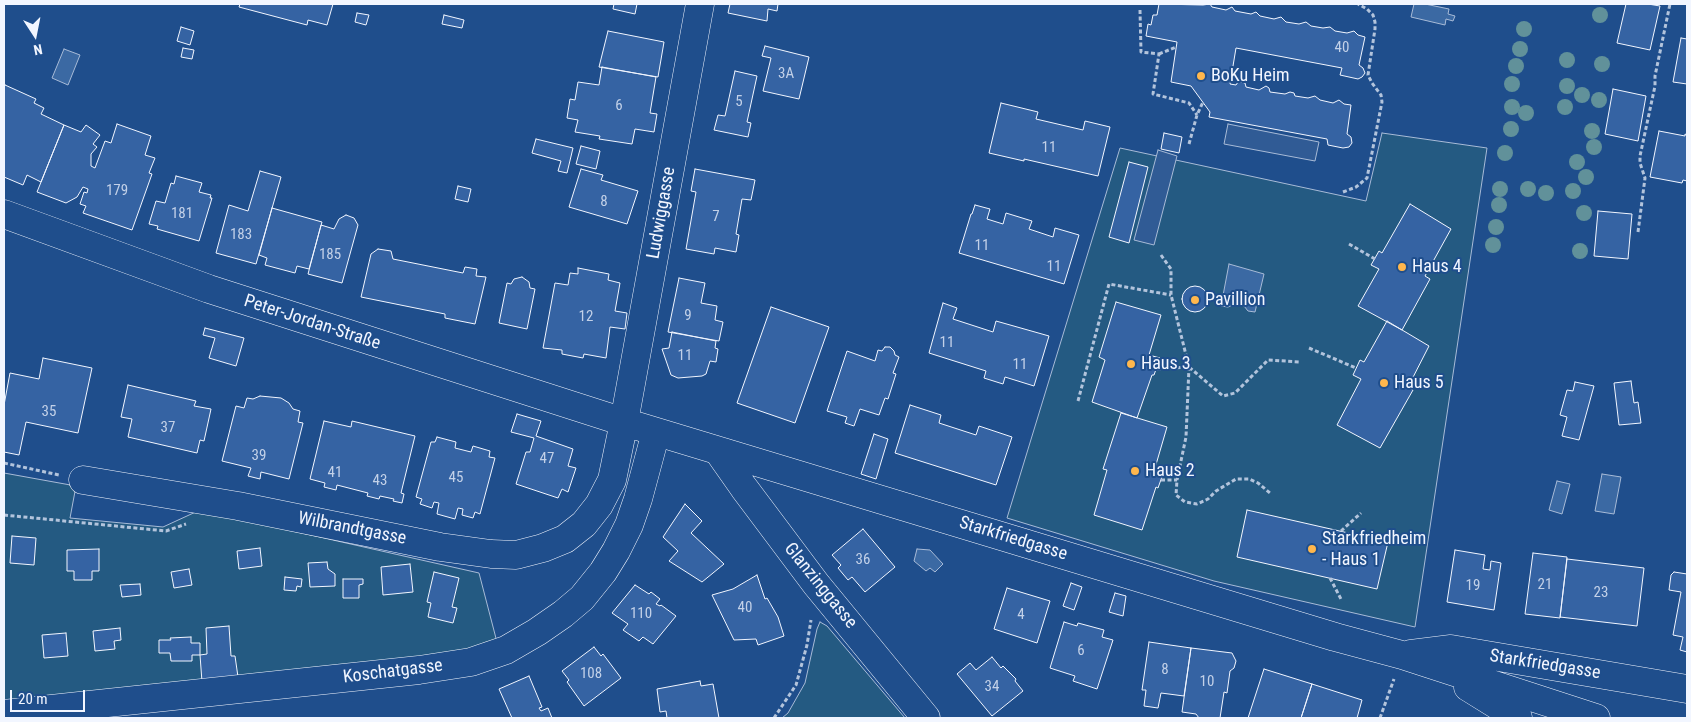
<!DOCTYPE html>
<meta charset="utf-8">
<style>
body{margin:0}
#map{position:relative;width:1691px;height:722px;overflow:hidden;background:#1f4e8c;font-family:"Roboto Condensed",sans-serif}
canvas{display:block}
.frame{position:absolute;inset:0;border:5px solid #f2f6ff;pointer-events:none}
.north{position:absolute;left:10px;top:10px;width:50px;height:50px;-webkit-text-stroke:4px #1f4e8c;paint-order:stroke;rotate:169deg;font-size:14px;font-weight:700;line-height:20px;text-align:center;color:#f2f6ff}
.north::after{content:'';display:block;margin:auto;width:18px;height:22px;background:#f2f6ff;clip-path:polygon(50% 0,100% 100%,50% 72%,0 100%)}
.scale{position:absolute;left:10px;top:690px;width:75px;height:22px;box-sizing:border-box;border:2px solid #f2f6ff;border-top:0;padding-left:6px;font-size:15px;line-height:18px;white-space:nowrap;color:#f2f6ff;-webkit-text-stroke:4px #1f4e8c;paint-order:stroke}
</style>
<div id="map">
<canvas width="1691" height="722"></canvas>
<div class="frame"></div>
<div class="north">N</div>
<div class="scale">20 m</div>
</div>
<script>
const ctx = document.querySelector('canvas').getContext('2d');
ctx.lineJoin = 'round';
function fill(path, color) { ctx.fillStyle = color; ctx.fill(path, 'evenodd'); }
const shape = rows => new Path2D(rows.map(r => 'M' + r).join(''));
function stroke(path, color, width, dash) { ctx.strokeStyle = color; ctx.lineWidth = width; ctx.lineCap = dash ? 'butt' : 'round'; ctx.setLineDash(dash || []); ctx.stroke(path); }
function label(font, color, halo, rows, align = 'center') {
  ctx.font = font + ' "Roboto Condensed",sans-serif'; ctx.lineWidth = 4; ctx.setLineDash([]); ctx.textBaseline = 'middle'; ctx.strokeStyle = halo; ctx.fillStyle = color; for (const [text, x, y, turn = 0] of rows) {
    ctx.save(); ctx.translate(x, y); ctx.rotate((+turn || 0) * Math.PI / 180); ctx.textAlign = isNaN(turn) ? turn : align; if (halo) ctx.strokeText(text, 0, 0); ctx.fillText(text, 0, 0); ctx.restore();
  }
}
const green = shape([
 [1382,133,1487,148,1415,627,1214,581,1007,518,1120,148,1366,201,1382,133],
 [4,473,76,486,70,518,163,527,200,510,479,573,498,646,448,661,4,705,4,473],
 [820,622,827,626,905,718,782,718,788,713,805,683,817,629,820,622]
]);
fill(green, '#245a82');
stroke(green, '#a8bbd7', 1);
const parking = shape([
 [1228,124,1319,142,1315,161,1224,144,1228,124],
 [1158,150,1177,156,1154,245,1134,240,1158,150]
]);
fill(parking, '#305b95');
stroke(parking, '#a8bbd7', 1);
const water = shape([
 [1414,4,1425,4,1449,9,1448,14,1455,16,1453,21,1446,19,1445,25,1411,17,1414,4],
 [64,49,80,55,68,85,52,78,64,49],
 [1229,264,1264,274,1255,312,1248,311,1244,306,1238,303,1228,307,1221,306,1229,264],
 [1602,474,1621,477,1614,514,1595,511,1602,474],
 [1557,481,1570,484,1562,514,1549,510,1557,481],
 [917,549,930,550,943,564,935,572,930,568,926,571,914,561,917,549]
]);
fill(water, '#3b69a3');
stroke(water, '#a8bbd7', 1);
const building = shape([
 [240,4,333,4,327,25,308,20,307,25,239,7,240,4],
 [614,4,637,4,635,14,613,9,614,4],
 [730,4,778,4,777,11,768,9,767,21,728,13,730,4],
 [1159,4,1203,5,1210,4,1212,7,1226,10,1232,7,1235,11,1251,14,1256,12,1260,16,1274,19,1281,17,1286,22,1299,24,1306,22,1311,26,1323,28,1330,27,1335,31,1347,33,1354,31,1358,35,1365,37,1359,65,1363,68,1365,73,1362,77,1358,79,1340,75,1342,68,1236,48,1230,84,1236,85,1238,82,1241,82,1245,83,1246,87,1259,90,1266,86,1269,88,1270,92,1285,94,1290,92,1294,93,1295,96,1308,98,1315,96,1320,100,1333,103,1339,100,1344,104,1351,105,1347,134,1351,137,1352,143,1349,147,1343,148,1328,145,1327,139,1209,117,1210,112,1191,86,1171,82,1177,42,1146,36,1148,24,1151,25,1153,15,1157,15,1159,4],
 [1626,4,1648,4,1660,6,1650,50,1617,43,1626,4],
 [357,13,369,15,366,25,355,22,357,13],
 [444,15,464,20,462,28,442,24,444,15],
 [181,27,194,31,190,45,177,41,181,27],
 [608,31,664,42,658,77,599,67,608,31],
 [1681,38,1687,39,1687,84,1673,82,1681,38],
 [765,46,809,57,799,99,763,91,771,58,762,56,765,46],
 [183,48,194,50,192,59,181,57,183,48],
 [602,67,656,77,650,113,657,114,654,132,635,129,632,144,599,139,600,136,575,132,578,120,567,118,570,99,575,100,578,82,599,85,602,67],
 [735,71,757,76,747,122,751,123,748,137,714,130,718,115,725,116,735,71],
 [5,85,36,99,34,103,44,108,41,114,64,125,41,182,27,175,23,185,4,177,4,87,5,85],
 [1613,89,1646,96,1638,141,1605,134,1613,89],
 [1001,103,1038,112,1036,119,1083,130,1085,121,1110,127,1098,176,1024,159,1024,161,989,153,1001,103],
 [117,124,151,136,145,155,155,158,149,173,152,174,132,230,83,213,86,206,80,204,84,192,87,193,88,189,83,187,77,197,66,203,37,192,64,125,81,132,86,125,100,135,93,144,97,147,91,154,91,166,95,168,105,141,111,143,117,124],
 [1659,131,1685,136,1685,134,1687,135,1687,181,1683,180,1682,183,1650,177,1659,131],
 [1164,133,1182,137,1179,153,1161,149,1164,133],
 [536,139,573,148,567,173,558,171,561,161,532,153,536,139],
 [581,146,600,151,596,169,576,164,581,146],
 [1129,162,1148,167,1129,243,1109,237,1129,162],
 [581,169,603,175,601,180,638,191,627,224,569,207,581,169],
 [695,169,755,180,751,200,742,199,736,234,739,235,736,252,715,248,714,254,686,249,696,192,691,191,695,169],
 [260,171,281,177,256,264,216,253,229,205,248,211,260,171],
 [176,176,202,183,199,192,211,195,210,198,212,198,199,241,157,229,158,226,149,224,156,201,165,203,171,183,174,184,176,176],
 [458,186,471,189,468,202,455,199,458,186],
 [1410,204,1451,229,1425,276,1430,279,1402,330,1358,306,1379,269,1371,265,1379,251,1382,253,1410,204],
 [975,205,990,209,987,219,1003,224,1006,213,1032,221,1029,229,1053,237,1055,228,1079,235,1064,284,959,253,971,214,972,214,975,205],
 [272,208,322,222,309,269,297,266,295,273,265,265,267,258,259,255,272,208],
 [1598,211,1632,214,1628,259,1594,256,1598,211],
 [346,215,354,218,358,225,342,283,308,274,321,225,334,229,339,219,346,215],
 [378,249,391,251,393,259,463,273,465,267,477,269,476,276,486,277,475,324,445,318,445,314,361,297,371,254,378,249],
 [578,268,609,274,608,280,620,283,615,311,627,313,625,329,610,327,606,358,584,354,583,358,562,354,562,350,543,348,555,283,568,285,570,273,578,274,578,268],
 [522,277,529,282,530,288,535,289,527,329,499,323,507,283,511,284,514,279,522,277],
 [679,278,705,283,701,303,717,306,715,320,723,322,719,341,668,332,679,278],
 '1182 299a13 13 0 1 1 26 0a13 13 0 1 1-26 0Z',
 [1116,302,1161,315,1149,355,1160,358,1154,375,1152,375,1137,418,1092,402,1105,360,1099,357,1116,302],
 [943,303,957,308,953,319,993,332,996,321,1049,336,1034,386,1005,377,1003,384,984,378,986,371,929,353,943,303],
 [771,307,829,327,795,423,737,403,771,307],
 [1387,321,1429,346,1408,387,1413,390,1380,448,1337,425,1361,379,1353,375,1360,360,1364,362,1387,321],
 [205,328,244,338,236,366,209,358,215,338,203,335,205,328],
 [672,332,716,341,715,348,718,349,716,362,710,361,706,374,702,376,678,378,671,375,662,349,669,348,672,332],
 [885,347,890,347,894,351,895,355,899,357,893,373,896,374,888,399,885,398,879,415,860,409,854,426,845,423,847,417,827,411,847,351,875,361,878,350,882,351,885,347],
 [43,358,92,368,78,433,26,422,19,455,4,452,4,405,10,373,39,379,43,358],
 [1631,381,1634,403,1638,402,1641,423,1619,425,1614,383,1631,381],
 [1575,382,1594,386,1579,440,1562,436,1567,417,1560,415,1567,390,1573,391,1575,382],
 [128,385,196,401,194,406,211,409,204,441,200,440,197,453,128,437,132,419,121,417,128,385],
 [260,396,281,398,289,403,293,409,300,411,298,422,303,423,289,479,261,472,260,479,248,476,251,468,222,461,236,406,244,408,247,398,253,399,260,396],
 [910,405,941,415,939,423,976,435,979,426,1012,437,996,485,895,453,910,405],
 [1121,413,1167,427,1155,468,1164,471,1158,488,1156,487,1142,530,1094,515,1107,470,1103,469,1121,413],
 [517,414,541,421,536,436,573,449,568,466,576,468,568,492,562,489,558,498,516,484,526,452,530,452,534,438,511,432,517,414],
 [324,421,351,427,352,421,415,436,401,493,404,494,402,503,393,501,394,499,380,496,379,499,367,496,368,493,337,485,336,490,324,487,325,483,310,479,324,421],
 [874,434,888,439,876,479,861,474,874,434],
 [437,437,456,442,455,448,471,452,473,446,490,451,489,457,495,458,480,514,475,512,473,518,462,515,463,509,458,508,455,519,437,514,439,503,434,502,432,508,420,504,422,499,416,497,431,442,435,442,437,437],
 [685,504,702,521,691,533,724,564,702,582,669,561,678,551,663,537,685,504],
 [1247,510,1388,542,1377,589,1237,557,1247,510],
 [863,529,895,567,865,592,852,577,848,580,838,568,841,565,832,555,863,529],
 [12,536,36,538,34,565,10,563,12,536],
 [260,548,262,566,239,569,237,551,260,548],
 [99,549,99,571,92,571,92,580,74,580,74,571,67,571,67,550,99,549],
 [1455,550,1485,555,1483,569,1490,570,1491,561,1501,563,1494,610,1447,602,1455,550],
 [1533,553,1567,557,1560,618,1525,614,1533,553],
 [1567,559,1644,568,1637,626,1560,617,1567,559],
 [327,562,328,569,335,574,335,586,310,587,308,563,327,562],
 [410,564,413,592,383,595,381,567,410,564],
 [189,569,192,585,174,588,171,572,189,569],
 [434,572,459,578,452,607,457,608,453,623,428,617,431,603,427,602,434,572],
 [1674,572,1687,574,1687,652,1680,650,1683,637,1673,635,1681,592,1669,590,1671,575,1674,572],
 [757,575,765,599,767,598,778,617,784,636,758,645,756,639,734,640,712,595,733,589,757,575],
 [285,577,302,579,301,587,297,586,296,591,284,590,285,577],
 [343,579,363,579,363,584,359,585,359,598,343,598,343,579],
 [1071,583,1082,587,1074,610,1063,606,1071,583],
 [140,584,141,595,122,597,120,585,140,584],
 [635,585,649,594,651,592,660,599,656,604,660,606,661,605,676,616,653,644,643,637,639,641,623,630,628,624,612,613,635,585],
 [1007,588,1050,601,1037,643,994,629,1007,588],
 [1115,593,1126,596,1123,616,1109,612,1115,593],
 [1064,622,1077,626,1078,623,1104,630,1102,637,1113,640,1097,689,1073,681,1075,676,1050,668,1064,622],
 [229,626,231,656,235,656,238,677,202,682,200,655,207,654,206,628,229,626],
 [120,628,121,640,114,641,115,649,95,651,93,631,120,628],
 [66,633,68,656,44,658,42,635,66,633],
 [191,637,191,643,200,643,200,655,192,655,192,661,171,661,170,653,159,653,159,640,171,640,170,638,191,637],
 [1149,642,1191,648,1184,696,1161,693,1158,708,1144,706,1146,690,1142,690,1149,642],
 [594,647,601,656,603,654,621,678,584,706,567,682,569,680,562,671,594,647],
 [1191,648,1232,653,1236,661,1234,668,1230,671,1227,693,1224,692,1220,718,1199,718,1196,714,1182,712,1191,648],
 [992,657,1001,668,1003,666,1016,679,1015,681,1023,691,992,716,957,674,970,663,976,670,992,657],
 [1264,669,1312,684,1301,718,1248,718,1264,669],
 [529,676,542,707,539,708,541,711,548,708,552,718,512,718,499,689,529,676],
 [700,681,701,686,713,684,719,718,667,718,666,711,660,712,657,689,700,681],
 [1312,684,1362,700,1357,718,1301,718,1312,684]
]);
fill(building, '#3563a3');
stroke(building, '#f2f6ff', 1);
const minor = shape([
 [4,214,209,289,624,422,1335,637,1402,655,1596,718],
 [718,451,744,488,816,584,926,718],
 [83,480,238,506,440,547,491,554,516,555,543,548,565,539,584,524,599,505,612,480,624,422,700,4],
 [1411,654,1451,649,1687,689],
 [1468,687,1518,718],
 [4,714,419,670,471,662,506,650,537,632,563,614,582,598,603,572,616,551,629,525,638,499,656,432]
]);
stroke(minor, '#f2f6ff', 29);
stroke(shape([
 [1140,10,1141,52,1159,54,1153,94,1189,103,1197,115],
 [1159,54,1176,47],
 [1189,144,1197,115,1203,102],
 [1343,192,1356,187,1367,178,1382,102,1381,95,1372,83,1368,75,1375,29,1375,22,1373,15,1367,9,1358,4],
 [1638,232,1645,178,1640,163,1640,156,1655,86,1655,76,1670,4],
 [1349,244,1375,259],
 [1161,255,1171,269,1171,295,1189,367,1186,437,1177,480,1176,495,1185,502,1197,504,1208,499,1216,491,1236,479,1249,479,1258,483,1270,493],
 [1309,348,1356,368],
 [1157,369,1189,367,1223,396,1235,393,1268,360,1300,362],
 [1078,401,1109,284,1171,295],
 [4,463,59,475],
 [1161,480,1177,480],
 [4,515,166,531,186,524],
 [1341,531,1361,513],
 [1330,578,1342,601],
 [774,718,796,685,807,645,811,620],
 [1380,718,1394,679]
]), '#b3c4dc', 3, [4, 2.5]);
stroke(minor, '#1f4e8c', 28);
ctx.fillStyle = '#61919a';
for (const [x, y] of [
 [1600,15],
 [1524,29],
 [1520,49],
 [1567,60],
 [1602,64],
 [1516,66],
 [1512,84],
 [1567,86],
 [1582,95],
 [1599,100],
 [1512,107],
 [1565,107],
 [1526,113],
 [1511,129],
 [1592,131],
 [1594,147],
 [1505,153],
 [1577,162],
 [1586,177],
 [1500,189],
 [1528,189],
 [1573,191],
 [1546,193],
 [1499,205],
 [1584,213],
 [1496,227],
 [1493,245],
 [1580,251]
]) { ctx.beginPath(); ctx.arc(x, y, 8, 0, 2 * Math.PI); ctx.fill(); }
for (const [x, y, r, color] of [
 [1201,76,5,"#ffb74d"],
 [1402,267,5,"#ffb74d"],
 [1195,300,5,"#ffb74d"],
 [1131,364,5,"#ffb74d"],
 [1384,383,5,"#ffb74d"],
 [1135,471,5,"#ffb74d"],
 [1312,549,5,"#ffb74d"]
]) { const dot = new Path2D(); dot.arc(x, y, r, 0, 2 * Math.PI); ctx.fillStyle = color; ctx.fill(dot); stroke(dot, '#1f4e8c', 2); }
label('15px', '#c3d1e8', null, [
 ["40",1342,48],
 ["3A",786,74],
 ["5",739,102],
 ["6",619,106],
 ["11",1049,148],
 ["179",117,191],
 ["8",604,202],
 ["181",182,214],
 ["7",716,217],
 ["183",241,235],
 ["11",982,246],
 ["185",330,255],
 ["11",1054,267],
 ["9",688,316],
 ["12",586,317],
 ["11",947,343],
 ["11",685,356],
 ["11",1020,365],
 ["35",49,412],
 ["37",168,428],
 ["39",259,456],
 ["47",547,459],
 ["41",335,473],
 ["45",456,478],
 ["43",380,481],
 ["36",863,560],
 ["21",1545,585],
 ["19",1473,586],
 ["23",1601,593],
 ["40",745,608],
 ["110",641,614],
 ["4",1021,615],
 ["6",1081,651],
 ["8",1165,670],
 ["108",591,674],
 ["10",1207,682],
 ["34",992,687]
]);
label('18px', '#f2f6ff', '#1f4e8c', [
 ["BoKu Heim",1211,76],
 ["Haus 4",1412,267],
 ["Pavillion",1205,300],
 ["Haus 3",1141,364],
 ["Haus 5",1394,383],
 ["Haus 2",1145,471],
 ["Starkfriedheim",1322,539],
 ["- Haus 1",1322,560]
], 'left');
label('18px', '#f2f6ff', '#1f4e8c', [
 ["Ludwiggasse",662,213,-80],
 ["Peter-Jordan-Straße",312,323,18],
 ["Wilbrandtgasse",352,529,11],
 ["Starkfriedgasse",1013,539,17],
 ["Glanzinggasse",820,586,51],
 ["Starkfriedgasse",1545,665,9],
 ["Koschatgasse",393,672,-7]
]);
</script>
